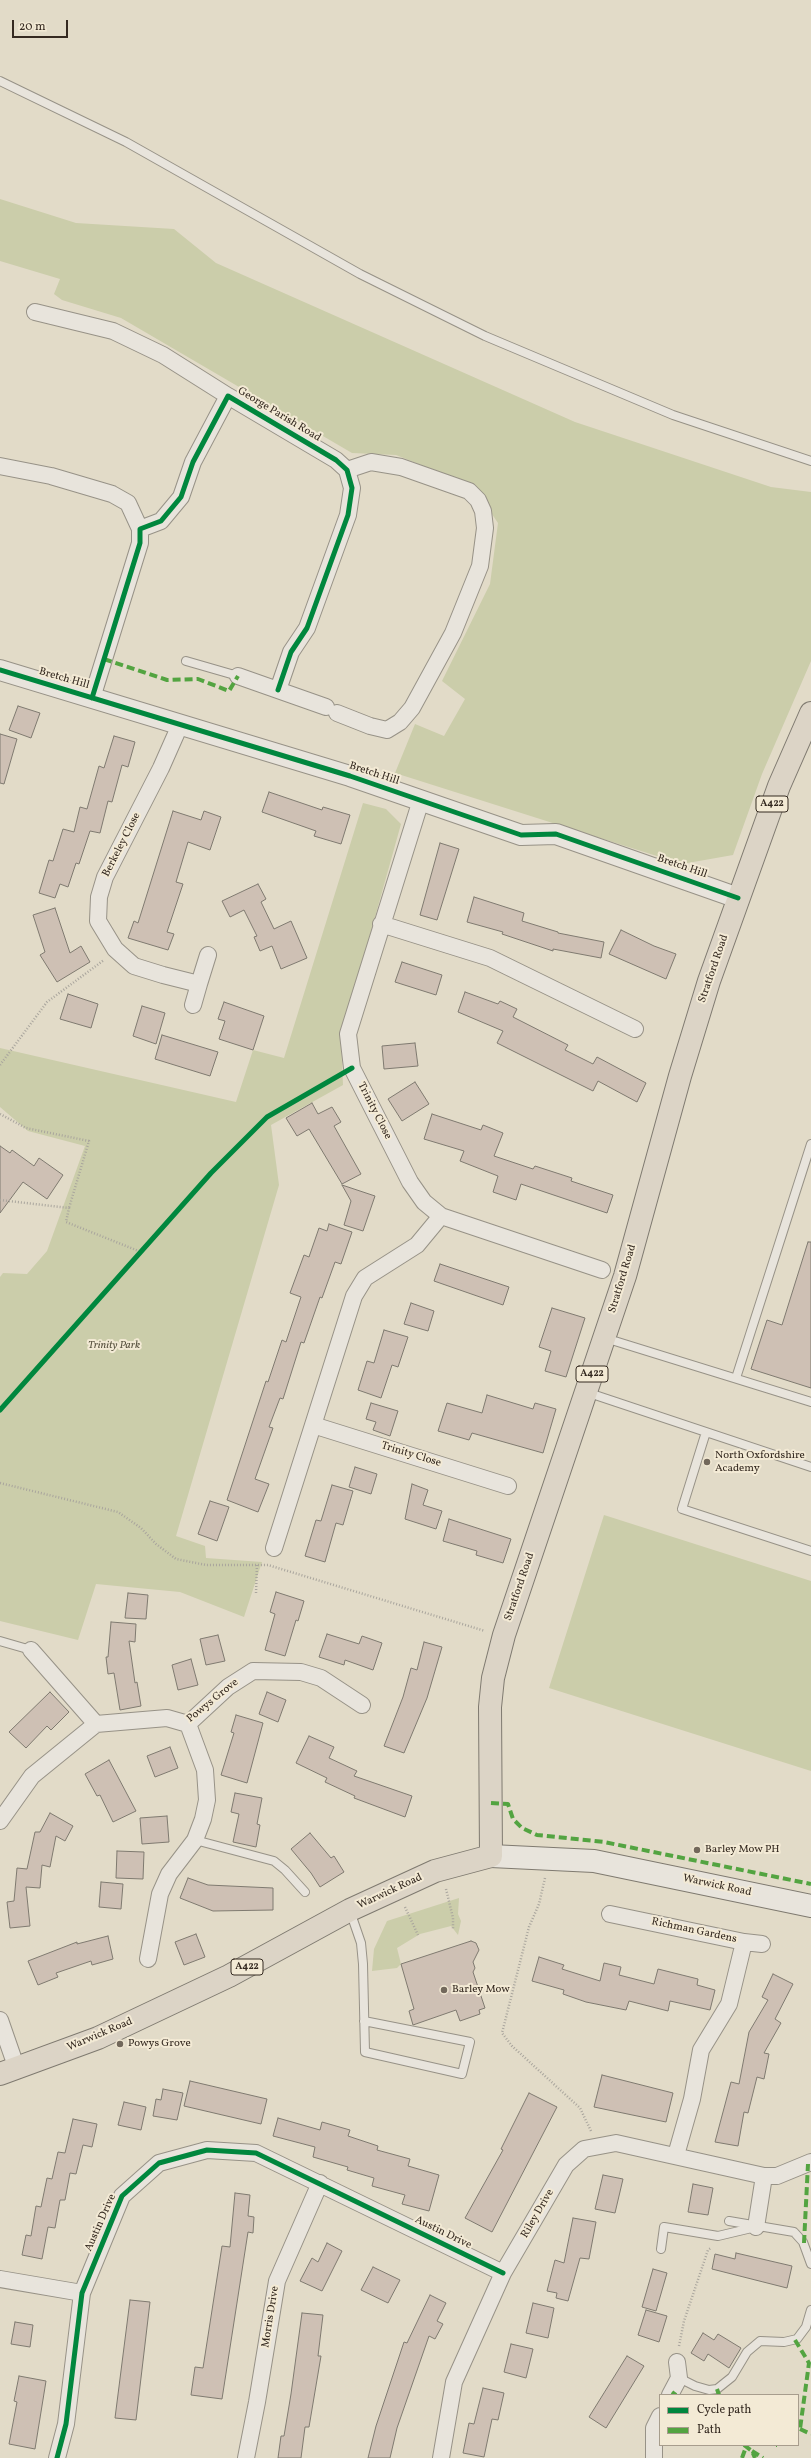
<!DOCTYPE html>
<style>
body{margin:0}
#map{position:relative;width:811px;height:2458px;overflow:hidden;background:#e2dbc8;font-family:Vollkorn,serif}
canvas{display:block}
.legend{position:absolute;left:659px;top:2394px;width:140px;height:52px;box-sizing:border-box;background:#f3ead5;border:1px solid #a79d8d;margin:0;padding:5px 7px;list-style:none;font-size:12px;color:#352a21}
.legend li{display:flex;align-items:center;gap:8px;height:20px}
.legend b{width:20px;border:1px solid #a79d8d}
.scale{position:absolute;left:12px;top:20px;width:56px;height:18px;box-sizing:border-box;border:2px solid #352a21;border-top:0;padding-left:5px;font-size:12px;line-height:14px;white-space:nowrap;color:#352a21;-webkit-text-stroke:3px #f3ead5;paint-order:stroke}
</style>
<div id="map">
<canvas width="811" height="2458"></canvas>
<ul class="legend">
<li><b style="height:5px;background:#00873e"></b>Cycle path</li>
<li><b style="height:5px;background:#53a441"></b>Path</li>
</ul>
<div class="scale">20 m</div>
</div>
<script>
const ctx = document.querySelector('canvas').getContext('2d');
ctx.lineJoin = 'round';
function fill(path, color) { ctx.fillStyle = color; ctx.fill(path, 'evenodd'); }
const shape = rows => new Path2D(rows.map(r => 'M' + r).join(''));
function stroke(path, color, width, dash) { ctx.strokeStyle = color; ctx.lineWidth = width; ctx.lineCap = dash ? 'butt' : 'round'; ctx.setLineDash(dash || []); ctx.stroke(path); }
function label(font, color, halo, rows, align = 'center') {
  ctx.font = font + ' Vollkorn,serif'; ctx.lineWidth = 4; ctx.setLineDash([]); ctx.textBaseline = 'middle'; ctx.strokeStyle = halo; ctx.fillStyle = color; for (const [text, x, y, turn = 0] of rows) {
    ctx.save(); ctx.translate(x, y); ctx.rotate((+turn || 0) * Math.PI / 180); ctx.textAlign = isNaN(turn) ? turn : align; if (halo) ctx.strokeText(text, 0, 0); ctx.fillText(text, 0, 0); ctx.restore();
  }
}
fill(shape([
 [0,199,76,223,174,229,216,263,575,422,771,487,811,492,811,661,762,774,733,855,682,864,395,773,415,724,444,736,465,699,442,681,490,584,498,523,473,486,396,455,352,453,121,318,62,300,54,294,60,279,0,261],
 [363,803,386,809,401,824,341,1039,343,1085,271,1125,279,1185,176,1536,205,1546,206,1558,262,1562,244,1617,180,1592,96,1584,78,1640,0,1621,0,1277,3,1273,27,1274,47,1251,85,1146,28,1131,0,1107,0,1048,236,1102,253,1050,284,1058],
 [604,1515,811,1581,811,1771,549,1688],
 [459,1898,458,1914,461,1921,458,1935,451,1926,420,1934,397,1948,401,1964,397,1968,372,1971,374,1949,387,1921]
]), '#cbcdaa');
const building = shape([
 [18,706,40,713,31,738,9,730,18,706],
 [0,734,17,739,4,784,0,783,0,734],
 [114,736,135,742,128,767,122,765,112,802,108,801,100,833,90,831,79,864,76,863,68,887,60,884,55,898,39,893,49,860,53,861,63,829,74,832,80,807,87,809,99,766,104,768,114,736],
 [269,792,322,810,323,807,350,815,341,844,314,836,316,831,262,812,269,792],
 [173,811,201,820,204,811,221,817,210,850,188,842,176,882,183,884,167,932,174,934,168,950,128,938,134,921,138,923,173,811],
 [440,843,459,849,437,920,420,915,440,843],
 [258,884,266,899,261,902,274,929,291,921,307,958,281,969,272,946,260,951,254,937,257,936,244,910,230,917,222,901,258,884],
 [474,897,524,913,522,921,558,932,558,933,604,942,601,958,553,949,553,951,502,934,503,932,467,922,474,897],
 [55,908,70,953,81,946,90,962,57,982,40,955,45,952,33,915,55,908],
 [621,930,654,946,676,954,666,979,609,954,621,930],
 [402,962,442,975,436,995,395,982,402,962],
 [465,992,498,1004,500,1001,517,1009,513,1017,568,1045,565,1050,593,1064,597,1057,646,1083,637,1102,598,1081,593,1091,497,1043,503,1031,458,1012,465,992],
 [68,994,98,1004,91,1028,60,1019,68,994],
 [224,1002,264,1016,253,1050,219,1039,225,1021,218,1019,224,1002],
 [142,1006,165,1013,156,1044,133,1036,142,1006],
 [162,1035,218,1052,210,1076,155,1059,162,1035],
 [415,1043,418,1066,384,1069,382,1046,415,1043],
 [415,1082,429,1104,402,1121,388,1099,415,1082],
 [312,1103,318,1114,332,1107,341,1122,334,1126,361,1174,342,1184,309,1129,297,1136,286,1118,312,1103],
 [432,1114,481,1130,483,1125,503,1133,494,1156,533,1169,535,1166,572,1178,571,1181,613,1195,607,1213,521,1184,516,1200,493,1192,498,1176,460,1161,464,1151,424,1139,432,1114],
 [0,1146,10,1153,12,1150,34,1166,39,1158,63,1175,47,1199,23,1182,0,1213,0,1146],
 [342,1185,375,1196,363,1231,344,1225,351,1201,342,1185],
 [329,1224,352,1232,341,1264,335,1262,322,1298,320,1297,304,1343,301,1342,283,1399,280,1398,269,1427,273,1428,255,1479,269,1484,258,1512,227,1500,266,1381,268,1382,282,1340,286,1342,301,1297,290,1293,304,1255,309,1257,319,1228,327,1231,329,1224],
 [808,1242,811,1242,811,1388,751,1369,767,1320,782,1325,808,1242],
 [440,1264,509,1287,503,1305,434,1281,440,1264],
 [411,1303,434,1311,428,1331,404,1324,411,1303],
 [552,1308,585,1318,566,1377,545,1371,551,1351,539,1347,552,1308],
 [384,1330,408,1337,398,1367,392,1365,381,1398,358,1390,367,1361,374,1363,384,1330],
 [487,1395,533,1409,535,1403,556,1409,543,1453,472,1433,469,1440,438,1431,447,1403,482,1413,487,1395],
 [371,1403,398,1411,390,1436,373,1430,376,1422,366,1419,371,1403],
 [355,1467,377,1474,371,1494,349,1487,355,1467],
 [412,1484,428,1490,423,1505,442,1511,436,1529,405,1519,412,1484],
 [332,1485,353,1491,343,1525,336,1523,325,1562,305,1556,316,1520,321,1521,332,1485],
 [210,1501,229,1507,217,1541,198,1534,210,1501],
 [449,1519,511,1539,503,1563,476,1555,477,1551,443,1541,449,1519],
 [276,1592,304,1601,298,1621,296,1620,285,1656,265,1650,275,1614,270,1612,276,1592],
 [128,1593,148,1595,146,1619,125,1618,128,1593],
 [111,1622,136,1624,135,1642,129,1641,135,1683,137,1682,141,1706,120,1710,114,1673,108,1674,106,1657,108,1657,111,1622],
 [327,1634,359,1644,362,1636,382,1643,373,1670,345,1660,344,1665,319,1657,327,1634],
 [218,1635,225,1661,206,1665,200,1639,218,1635],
 [424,1642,442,1647,427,1698,404,1753,384,1746,403,1697,411,1668,417,1670,424,1642],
 [191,1659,198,1685,178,1690,172,1665,191,1659],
 [50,1692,69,1712,51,1730,47,1726,26,1748,9,1732,50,1692],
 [267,1692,286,1700,278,1722,259,1714,267,1692],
 [236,1715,263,1723,247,1783,221,1775,234,1733,231,1732,236,1715],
 [309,1736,334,1747,329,1758,357,1771,354,1776,412,1796,405,1817,354,1798,355,1796,325,1782,327,1778,296,1763,309,1736],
 [170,1747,178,1768,155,1777,147,1756,170,1747],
 [109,1760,136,1811,113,1822,100,1795,97,1796,85,1774,109,1760],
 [235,1793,262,1798,257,1824,260,1825,256,1847,233,1842,239,1814,231,1812,235,1793],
 [50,1813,73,1826,65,1841,56,1836,50,1867,42,1865,40,1888,26,1887,30,1926,10,1928,7,1902,14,1901,17,1868,27,1869,35,1832,40,1832,50,1813],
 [167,1816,169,1842,142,1844,140,1818,167,1816],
 [310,1833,331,1858,334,1856,344,1872,320,1887,311,1873,291,1849,310,1833],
 [117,1851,144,1852,143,1879,116,1878,117,1851],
 [188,1878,208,1885,273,1888,273,1910,213,1911,180,1898,188,1878],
 [101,1882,123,1884,121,1909,99,1907,101,1882],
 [196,1934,205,1957,184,1965,175,1942,196,1934],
 [108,1936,113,1959,92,1965,91,1961,56,1973,58,1977,38,1985,28,1961,77,1942,77,1944,108,1936],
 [471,1941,476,1943,479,1950,473,1962,475,1968,473,1972,485,2008,479,2010,480,2014,460,2021,456,2010,413,2025,409,2011,414,2009,401,1964,471,1941],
 [539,1957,564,1965,562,1969,600,1981,604,1963,621,1967,619,1975,654,1984,658,1969,698,1979,697,1985,715,1990,710,2010,670,2001,668,2011,629,2001,626,2010,586,2002,563,1994,564,1990,532,1981,539,1957],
 [773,1974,793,1984,775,2019,781,2023,764,2053,769,2054,764,2079,757,2077,748,2113,744,2112,738,2146,715,2142,731,2082,739,2084,749,2032,768,2000,762,1997,773,1974],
 [602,2075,673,2093,666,2122,594,2107,602,2075],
 [190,2081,267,2099,261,2124,184,2106,190,2081],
 [163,2089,183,2093,177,2120,153,2116,156,2099,161,2100,163,2089],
 [529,2093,557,2107,492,2232,465,2218,503,2150,501,2149,529,2093],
 [124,2102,146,2107,141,2130,118,2125,124,2102],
 [278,2118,320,2130,322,2122,350,2130,348,2136,378,2146,377,2150,410,2159,408,2166,439,2175,429,2211,402,2204,405,2195,372,2186,374,2178,347,2170,348,2167,313,2157,315,2147,273,2136,278,2118],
 [73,2119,97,2124,92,2147,83,2145,76,2174,70,2173,65,2200,60,2200,55,2228,48,2227,42,2259,22,2255,26,2235,31,2236,36,2206,41,2207,47,2178,52,2179,58,2152,65,2153,73,2119],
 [603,2175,623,2179,615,2213,595,2209,603,2175],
 [693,2184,713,2188,708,2215,688,2212,693,2184],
 [235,2193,250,2195,248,2216,254,2217,253,2233,248,2232,222,2399,191,2395,195,2367,203,2368,222,2246,230,2247,235,2193],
 [573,2218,596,2222,589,2259,580,2258,568,2301,556,2298,557,2293,547,2291,555,2260,564,2263,573,2218],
 [327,2243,342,2251,322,2291,300,2281,312,2258,318,2262,327,2243],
 [736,2253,792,2266,787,2288,712,2269,715,2254,735,2259,736,2253],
 [373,2267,400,2280,388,2303,361,2290,373,2267],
 [653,2269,667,2273,656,2311,642,2307,653,2269],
 [430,2295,446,2303,437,2321,443,2324,435,2339,429,2336,397,2428,390,2458,368,2458,376,2426,404,2342,407,2343,430,2295],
 [130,2300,150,2302,136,2420,115,2418,130,2300],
 [533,2303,554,2308,548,2338,526,2333,533,2303],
 [646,2310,667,2316,659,2342,638,2335,646,2310],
 [302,2313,323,2315,318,2356,321,2356,309,2427,305,2427,301,2458,278,2458,281,2436,284,2436,291,2394,302,2313],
 [15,2322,33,2325,30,2347,11,2344,15,2322],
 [703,2333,714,2340,718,2334,741,2348,729,2368,708,2354,704,2361,691,2353,703,2333],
 [511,2344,533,2349,526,2378,504,2372,511,2344],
 [627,2356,644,2366,606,2428,589,2417,627,2356],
 [19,2376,46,2381,35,2449,9,2444,17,2402,14,2401,19,2376],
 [483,2388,504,2393,498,2420,492,2419,484,2457,463,2453,469,2423,474,2424,483,2388]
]);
fill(building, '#cec0b4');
stroke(building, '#7f7a70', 1);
const service = shape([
 [0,81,126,142,360,274,485,336,673,415,811,461],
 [186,661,238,676],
 [605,1338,811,1402],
 [736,1378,811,1144],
 [586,1392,811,1467],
 [706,1432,682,1509,811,1551],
 [0,1641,31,1650],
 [195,1840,274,1861,285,1870,305,1892],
 [350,1911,361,1943,363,1964,365,2052,462,2074,470,2042,364,2021],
 [729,2221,794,2232,803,2242,811,2264],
 [661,2249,664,2227,718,2236,756,2227],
 [679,2378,695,2386,709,2390,717,2389,732,2377,747,2352,760,2341,784,2342,797,2339,806,2327,811,2310]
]);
const minor = shape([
 [35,312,113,331,163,355,228,396],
 [0,466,51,476,112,494,128,503,140,529],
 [238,676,326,707],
 [92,698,140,543,140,529,161,521,181,497,193,462,228,396,336,460,347,470,352,488,348,515,307,628,291,652,278,690],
 [337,713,370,726,387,730,400,722,412,708,453,633,480,566,485,528,483,511,478,500,469,491,401,467,371,462,347,470],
 [180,725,161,768,105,877,99,897,98,921,115,949,134,966,163,975,199,984,208,955],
 [421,800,348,1034,352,1068,410,1182,424,1202,441,1216,602,1270],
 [381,924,490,958,635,1029],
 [193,1005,199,984],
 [313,1425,508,1486],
 [274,1548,354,1296,365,1278,417,1245,441,1216],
 [31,1650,96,1724],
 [0,1821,32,1776,96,1724,167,1718,188,1724,228,1687,253,1671,301,1672,321,1678,362,1705],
 [610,1914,744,1942,729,2004,701,2050,692,2099,676,2155],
 [744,1942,762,1944],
 [148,1959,160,1894,169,1874,195,1840,203,1819,207,1800,205,1770,188,1724],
 [0,2020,17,2069],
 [756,2227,764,2176],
 [0,2279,82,2293],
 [670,2395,679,2378,677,2362],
 [57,2458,66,2424,82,2293,122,2196,159,2163,207,2150,256,2153,503,2273],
 [246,2458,257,2402,277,2281,320,2183],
 [441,2458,454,2382,503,2273,566,2165,584,2149,616,2143,764,2176,777,2176,811,2162],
 [654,2458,654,2428,660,2416]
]);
const tertiary = shape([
 [0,670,350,776,521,835,556,834,738,898]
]);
const secondary = shape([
 [491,1856,594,1861,811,1906]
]);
const primary = shape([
 [0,2074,98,2038,229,1976,350,1910,435,1871,491,1856,490,1707,493,1678,504,1635,625,1276,680,1076,709,981,779,786,811,713]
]);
stroke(service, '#979287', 10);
stroke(minor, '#979287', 18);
stroke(tertiary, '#979287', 22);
stroke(secondary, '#7f7a70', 24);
stroke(primary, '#7f7a70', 24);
stroke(shape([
 [0,1065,47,1002,104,960],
 [0,1114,26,1128,89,1141,69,1208],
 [0,1200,69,1208,66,1222,141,1252],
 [0,1483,118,1512,141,1528,156,1544,176,1559,206,1565,268,1565,485,1631],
 [256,1593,257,1565],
 [545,1878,539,1904,529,1927,502,2033,512,2046,580,2108,591,2131],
 [446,1889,453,1918,453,1929],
 [405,1907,418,1935],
 [679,2346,684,2321,708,2250,711,2248]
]), '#a9a59d', 2.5, [1, 2]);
stroke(service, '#e8e4dc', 8);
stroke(minor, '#e8e4dc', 16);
stroke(tertiary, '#e8e4dc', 20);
stroke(secondary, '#e8e4dc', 22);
stroke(primary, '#dcd4c6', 22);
stroke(shape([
 [104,659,167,680,198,679,229,691,238,676],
 [491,1803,508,1804,513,1819,522,1828,537,1835,604,1842,811,1884],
 [804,2243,808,2164],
 [795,2340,809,2363,800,2429,798,2428],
 [717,2389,719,2395],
 [672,2392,676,2395],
 [800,2429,811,2434],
 [744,2445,752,2451,755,2458],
 [776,2445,777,2445],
 [752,2451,763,2458],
 [742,2458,746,2447]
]), '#53a441', 4, [8, 4]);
stroke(shape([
 [0,670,350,776,521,835,556,834,738,898],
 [92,698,140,543,140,529,161,521,181,497,193,462,228,396,336,460,347,470,352,488,348,515,307,628,291,652,278,690],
 [0,1410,211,1173,267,1117,352,1068],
 [57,2458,66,2424,82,2293,122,2196,159,2163,207,2150,256,2153,503,2273]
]), '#00873e', 5);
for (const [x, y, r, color] of [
 [707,1462,4,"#72685b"],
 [697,1850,4,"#72685b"],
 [444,1990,4,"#72685b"],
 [120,2044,4,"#72685b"]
]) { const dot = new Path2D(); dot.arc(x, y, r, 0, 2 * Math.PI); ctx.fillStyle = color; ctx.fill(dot); stroke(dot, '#f3ead5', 1.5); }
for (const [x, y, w] of [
 [772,804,32],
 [592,1374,32],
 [247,1967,32]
]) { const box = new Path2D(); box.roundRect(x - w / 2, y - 8, w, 16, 3); ctx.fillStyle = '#f3ead5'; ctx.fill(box); stroke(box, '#352a21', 1); }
label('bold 10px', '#352a21', null, [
 ["A422",772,804],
 ["A422",592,1374],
 ["A422",247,1967]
]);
label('11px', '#352a21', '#f3ead5', [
 ["George Parish Road",279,415,31],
 ["Bretch Hill",64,679,16],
 ["Bretch Hill",374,774,18],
 ["Berkeley Close",122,845,-63],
 ["Bretch Hill",682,867,19],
 ["Stratford Road",714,969,-71],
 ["Trinity Close",374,1111,63],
 ["Stratford Road",623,1279,-73],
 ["Trinity Close",411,1455,17],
 ["Stratford Road",520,1587,-71],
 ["Powys Grove",213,1701,-39],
 ["Warwick Road",717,1886,12],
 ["Warwick Road",390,1892,-25],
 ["Richman Gardens",694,1931,12],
 ["Warwick Road",100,2035,-23],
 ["Riley Drive",538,2214,-60],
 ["Austin Drive",101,2223,-66],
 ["Austin Drive",443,2233,26],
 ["Morris Drive",271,2317,-81]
]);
label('italic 11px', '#56503d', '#f3ead5', [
 ["Trinity Park",114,1346]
]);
label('11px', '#352a21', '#f3ead5', [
 ["North Oxfordshire",715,1456],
 ["Academy",715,1469],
 ["Barley Mow PH",705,1850],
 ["Barley Mow",452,1990],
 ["Powys Grove",128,2044]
], 'left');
</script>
